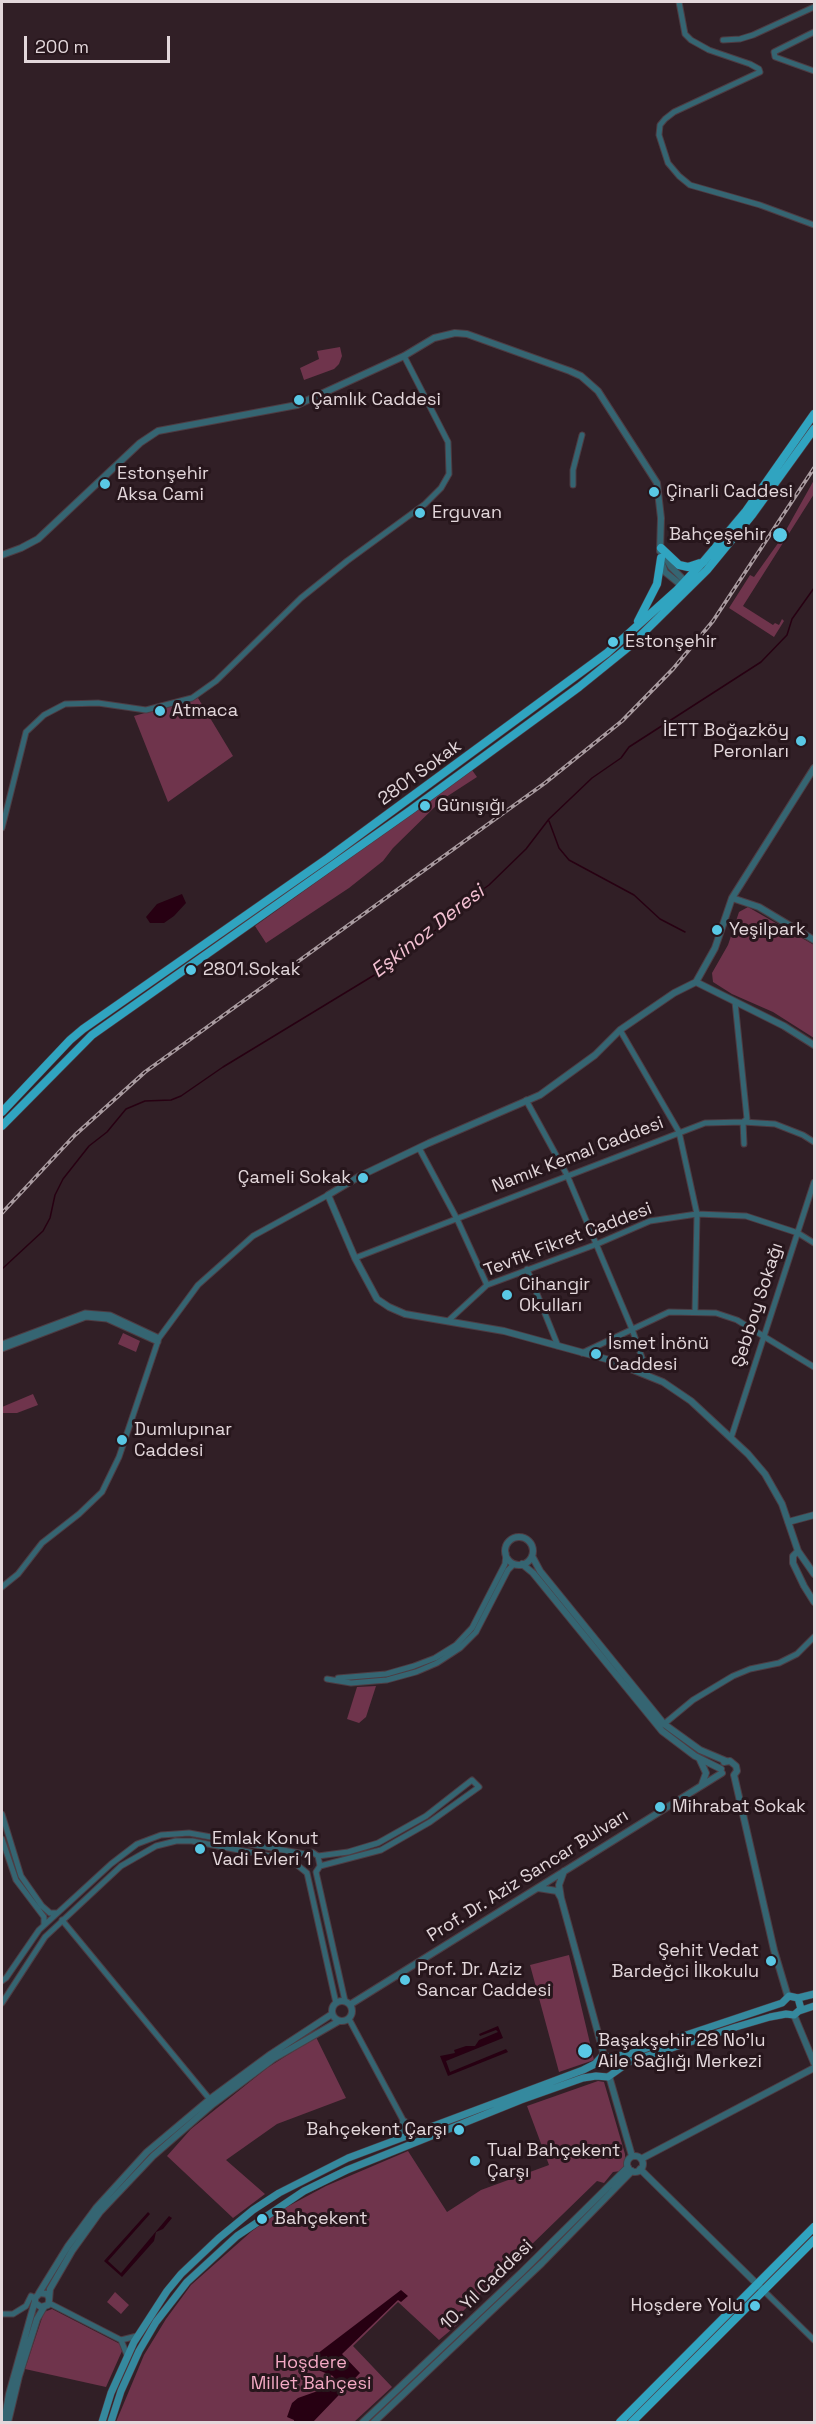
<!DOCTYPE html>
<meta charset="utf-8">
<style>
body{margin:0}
#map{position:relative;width:816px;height:2424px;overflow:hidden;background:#311f26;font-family:"Space Grotesk",sans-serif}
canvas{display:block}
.frame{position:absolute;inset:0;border:3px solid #e3d7db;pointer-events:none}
.scale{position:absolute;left:24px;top:36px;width:146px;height:27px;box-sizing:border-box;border:3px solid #e3d7db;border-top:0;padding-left:8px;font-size:18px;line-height:21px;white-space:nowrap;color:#e3d7db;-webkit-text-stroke:4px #27161c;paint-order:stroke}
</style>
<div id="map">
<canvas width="816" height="2424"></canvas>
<div class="frame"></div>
<div class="scale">200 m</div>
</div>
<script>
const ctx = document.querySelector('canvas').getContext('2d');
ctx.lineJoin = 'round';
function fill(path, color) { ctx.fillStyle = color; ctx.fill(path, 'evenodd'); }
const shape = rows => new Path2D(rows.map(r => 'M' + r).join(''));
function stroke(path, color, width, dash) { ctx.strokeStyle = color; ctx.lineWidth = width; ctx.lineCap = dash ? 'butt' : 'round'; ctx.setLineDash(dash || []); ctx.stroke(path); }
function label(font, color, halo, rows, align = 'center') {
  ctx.font = font + ' "Space Grotesk",sans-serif'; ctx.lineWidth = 6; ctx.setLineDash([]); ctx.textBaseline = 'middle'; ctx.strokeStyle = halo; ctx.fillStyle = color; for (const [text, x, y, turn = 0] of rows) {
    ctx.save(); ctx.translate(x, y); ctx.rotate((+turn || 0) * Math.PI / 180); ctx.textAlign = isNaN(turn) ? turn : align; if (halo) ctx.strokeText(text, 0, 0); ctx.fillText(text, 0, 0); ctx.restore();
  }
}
fill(shape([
 [340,347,342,356,339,364,334,369,304,380,300,368,319,359,317,351],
 [814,480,814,494,743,606,773,625,775,623,779,625,782,619,784,621,774,637,729,608,750,575,754,577,781,539],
 [198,698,233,756,168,802,134,716],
 [472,770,477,777,443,799,393,848,383,861,349,888,266,943,255,926],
 [748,907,814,945,814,1038,773,1012,732,994,713,982,712,973,728,945,739,912],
 [123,1333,140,1341,136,1352,118,1344],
 [33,1394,38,1405,17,1413,2,1413,2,1407],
 [376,1686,366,1717,359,1723,347,1719,357,1687],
 [569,1955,594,2060,559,2072,530,1965],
 [316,2037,346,2098,277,2124,226,2160,265,2194,233,2218,167,2156,191,2129,267,2068],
 [598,2081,604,2082,625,2154,625,2164,621,2171,613,2172,604,2183,597,2181,459,2315,458,2324,439,2340,398,2302,353,2346,392,2387,354,2422,116,2422,144,2355,166,2319,191,2285,252,2231,283,2209,326,2186,408,2151,447,2212,481,2190,549,2165,527,2106],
 [115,2292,129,2305,121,2314,107,2302],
 [52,2309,120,2344,122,2351,106,2387,25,2369,44,2312]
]), '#6f344c');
fill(shape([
 [182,894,186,903,174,916,164,923,150,923,146,917,157,904],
 [498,2026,503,2038,446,2061,450,2072,506,2049,508,2052,448,2076,440,2056,455,2053,454,2050,466,2046,475,2046,479,2040,498,2032,496,2030,480,2036,479,2034],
 [148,2212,150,2214,108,2261,121,2273,169,2216,172,2218,163,2229,156,2232,154,2241,122,2277,104,2261],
 [401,2290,408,2296,401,2302,398,2300,342,2354,360,2373,313,2422,294,2422,294,2420,287,2417,292,2403,298,2398,329,2387,335,2380,333,2376,318,2370,314,2366,315,2357,320,2366,327,2362,327,2356,321,2358,317,2354]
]), '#270012');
stroke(shape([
 [549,821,559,848,569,860,634,895,660,919,685,932],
 [2,1269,43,1231,50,1218,55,1195,63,1179,89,1146,107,1132,126,1109,145,1101,171,1100,181,1096,223,1067,381,971,407,949,430,935,447,920,450,913,489,885,526,849,549,819,592,778,621,758,629,747,761,662,787,635,792,619,814,588]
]), '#270012', 1.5);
const minor = shape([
 [679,2,685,34,691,40,709,50,750,64,759,69,760,72,674,112,665,119,660,125,659,135,668,163,679,176,690,185,760,205,814,225],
 [814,32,774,52,775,57,814,71],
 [723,40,740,39,753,35,814,7],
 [573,485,573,470,582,435],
 [2,828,26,732,44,715,65,704,98,703,146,710,192,698,216,681,301,598,347,561,425,504,441,488,449,474,448,442,404,356],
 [735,1002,747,1119,743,1122,744,1144],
 [620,1030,679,1132,697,1214,695,1312],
 [526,1100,567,1175,632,1329,648,1375],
 [419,1148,457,1219,487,1285],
 [355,1258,705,1123,743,1122,775,1124,803,1135,814,1142],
 [527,1269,558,1346],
 [448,1321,487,1285,597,1244,650,1221,697,1214,746,1216,798,1233,814,1243],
 [2,1344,85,1313,110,1315,159,1338],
 [2,1349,86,1317,107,1319,158,1342],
 [582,1353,669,1312,716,1313,737,1320,814,1367],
 [731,1438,814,1182],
 [2,1587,18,1574,42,1543,79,1514,102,1492,119,1457,159,1338,198,1285,253,1236,328,1195],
 [338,1678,386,1674,414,1666,435,1658,456,1645,472,1628,505,1564,506,1553],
 [327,1679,351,1683,387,1680,416,1672,437,1663,460,1648,476,1632,508,1570,514,1564],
 [664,1724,693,1700,733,1676,750,1669,779,1663,797,1654,814,1637],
 [2,1814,21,1876,42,1906,50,1913,57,1913],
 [2,1839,16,1880,44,1917,44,1924],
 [318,1856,348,1852,378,1843,426,1816,472,1780,479,1787,430,1822,381,1850,320,1866],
 [62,1920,212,2102],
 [2,1981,6,1978,39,1930,111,1864,137,1844,161,1835,189,1833,305,1854,312,1852,318,1856,320,1866,316,1872,345,2001],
 [2,2003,45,1937,121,1866,156,1846,176,1841,192,1841,291,1860,307,1873,336,2003],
 [349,2019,403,2120,420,2131],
 [399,2139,403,2120],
 [763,2290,814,2340],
 [49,2303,121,2340],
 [2,2314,13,2314,26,2306,31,2296,35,2298],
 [127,2355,121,2340,137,2336]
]);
const tertiary = shape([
 [662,551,671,567,685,581],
 [2,555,21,548,38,539,140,443,158,431,297,405,404,356,434,338,455,333,467,334,570,371,581,376,598,391,657,483,661,518,660,551],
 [661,561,665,572,681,585],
 [814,768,732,898,715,948,696,982,674,993,620,1030,595,1055,540,1095,429,1143,360,1176,328,1195,355,1258,377,1299,389,1307,405,1314,504,1331,606,1359,663,1382,691,1401,748,1454,765,1474,782,1504,798,1551,814,1574],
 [732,898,759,907,814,940],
 [696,982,784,1026,814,1045],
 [788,1522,814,1515],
 '505 1551a14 14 0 1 1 28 0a14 14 0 1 1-28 0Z',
 [798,1551,793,1556,793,1563,804,1586,814,1602],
 [532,1556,540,1571,664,1724,700,1750,726,1761],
 [522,1564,533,1573,662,1731,695,1756,721,1769],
 [700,1760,706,1773,702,1784],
 [724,1762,730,1761,736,1766,737,1771,734,1775,774,1950,788,1997],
 [538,1888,557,1891,561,1898,559,1885,564,1871],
 [561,1898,604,2055],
 '332 2011a10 10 0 1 1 20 0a10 10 0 1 1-20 0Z',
 [351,2004,722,1773],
 [794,2015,814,2063],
 [609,2076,632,2156],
 '627 2164a8 8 0 1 1 16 0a8 8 0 1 1-16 0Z',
 [641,2159,814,2068],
 [640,2169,763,2290],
 [39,2293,68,2246,96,2208,147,2152,210,2099,271,2054,332,2014],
 [49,2298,47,2294,40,2293,35,2298,35,2303,41,2307,48,2305,49,2301,50,2289,72,2251,100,2212,153,2156,213,2104,273,2059,339,2021],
 [4,2422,9,2394,35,2301],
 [8,2422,19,2376,37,2319,44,2307],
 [363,2422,521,2273,628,2167],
 [374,2422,542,2263,632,2171]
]);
const secondary = shape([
 [799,2011,814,2006],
 [102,2422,111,2393,134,2342,167,2291,181,2274,219,2238,253,2210,279,2193,348,2158,583,2070,595,2064,602,2056,612,2057,629,2054,782,2003,789,1996,798,1998,814,1994],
 [111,2422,121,2391,139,2351,156,2322,187,2282,237,2236,304,2191,347,2170,521,2100,583,2078,596,2076,608,2077,629,2062,736,2027,770,2017,786,2014,794,2015,801,2009,798,1998]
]);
const primary = shape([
 [661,548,679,565,688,567,700,563],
 [638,621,657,584,661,558],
 [2,1112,70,1040,83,1029,328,858,607,653,677,590,704,561,746,511,814,414],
 [2,1126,92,1035,411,810,579,687,631,645,707,570,752,515,814,429],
 [620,2422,814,2227],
 [632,2422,814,2240]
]);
stroke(minor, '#4d3c43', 7);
stroke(tertiary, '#4d3c43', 8);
stroke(secondary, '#4d3c43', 8);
stroke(primary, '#4d3c43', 9);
stroke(minor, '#356572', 5);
stroke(tertiary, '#356572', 6);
stroke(secondary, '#35899e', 7);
stroke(primary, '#30a4c0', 8);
const rail = shape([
 [2,1213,75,1135,145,1072,545,783,622,721,673,669,713,621,814,468]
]);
stroke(rail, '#a99ba0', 4);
stroke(rail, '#27161c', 1.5, [4.5]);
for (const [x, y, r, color] of [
 [299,400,6,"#59c8e5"],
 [105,484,6,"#59c8e5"],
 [654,492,6,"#59c8e5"],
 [420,513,6,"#59c8e5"],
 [780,535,8,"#59c8e5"],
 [613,642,6,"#59c8e5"],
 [160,711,6,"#59c8e5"],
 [801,741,6,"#59c8e5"],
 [425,806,6,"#59c8e5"],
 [717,930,6,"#59c8e5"],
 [191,970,6,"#59c8e5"],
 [363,1178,6,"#59c8e5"],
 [507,1295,6,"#59c8e5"],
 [596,1354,6,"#59c8e5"],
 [122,1440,6,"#59c8e5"],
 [660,1807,6,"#59c8e5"],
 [200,1849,6,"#59c8e5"],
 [771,1961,6,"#59c8e5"],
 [405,1980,6,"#59c8e5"],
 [585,2051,8,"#59c8e5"],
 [459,2130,6,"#59c8e5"],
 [475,2161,6,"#59c8e5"],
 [262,2219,6,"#59c8e5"],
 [755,2306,6,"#59c8e5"]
]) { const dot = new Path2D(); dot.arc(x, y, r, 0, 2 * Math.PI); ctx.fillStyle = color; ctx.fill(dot); stroke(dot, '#27161c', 2); }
label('18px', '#e3d7db', '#27161c', [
 ["Çamlık Caddesi",311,400],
 ["Estonşehir",117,474],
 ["Aksa Cami",117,495],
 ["Çinarli Caddesi",666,492],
 ["Erguvan",432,513],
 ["Bahçeşehir",766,535,"right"],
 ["Estonşehir",625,642],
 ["Atmaca",172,711],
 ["İETT Boğazköy",789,731,"right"],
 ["Peronları",789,752,"right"],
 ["Günışığı",437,806],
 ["Yeşilpark",729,930],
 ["2801.Sokak",203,970],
 ["Çameli Sokak",351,1178,"right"],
 ["Cihangir",519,1285],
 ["Okulları",519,1306],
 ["İsmet İnönü",608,1344],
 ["Caddesi",608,1365],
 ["Dumlupınar",134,1430],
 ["Caddesi",134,1451],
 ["Mihrabat Sokak",672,1807],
 ["Emlak Konut",212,1839],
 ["Vadi Evleri 1",212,1860],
 ["Şehit Vedat",759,1951,"right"],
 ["Bardeğci İlkokulu",759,1972,"right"],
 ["Prof. Dr. Aziz",417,1970],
 ["Sancar Caddesi",417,1991],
 ["Başakşehir 28 No'lu",598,2041],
 ["Aile Sağlığı Merkezi",598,2062],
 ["Bahçekent Çarşı",447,2130,"right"],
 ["Tual Bahçekent",487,2151],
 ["Çarşı",487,2172],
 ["Bahçekent",274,2219],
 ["Hoşdere Yolu",743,2306,"right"]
], 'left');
label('18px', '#e3d7db', '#27161c', [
 ["2801 Sokak",420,773,-36],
 ["Namık Kemal Caddesi",578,1155,-21],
 ["Tevfik Fikret Caddesi",568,1240,-21],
 ["Şebboy Sokağı",758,1305,-72],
 ["Prof. Dr. Aziz Sancar Bulvarı",528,1876,-32],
 ["10. Yıl Caddesi",487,2285,-44]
]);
label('18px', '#f3a9c4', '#27161c', [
 ["Hoşdere",311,2363],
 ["Millet Bahçesi",311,2384]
]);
label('italic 20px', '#f4c1d3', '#27161c', [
 ["Eşkinoz Deresi",428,932,-38]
]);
</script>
